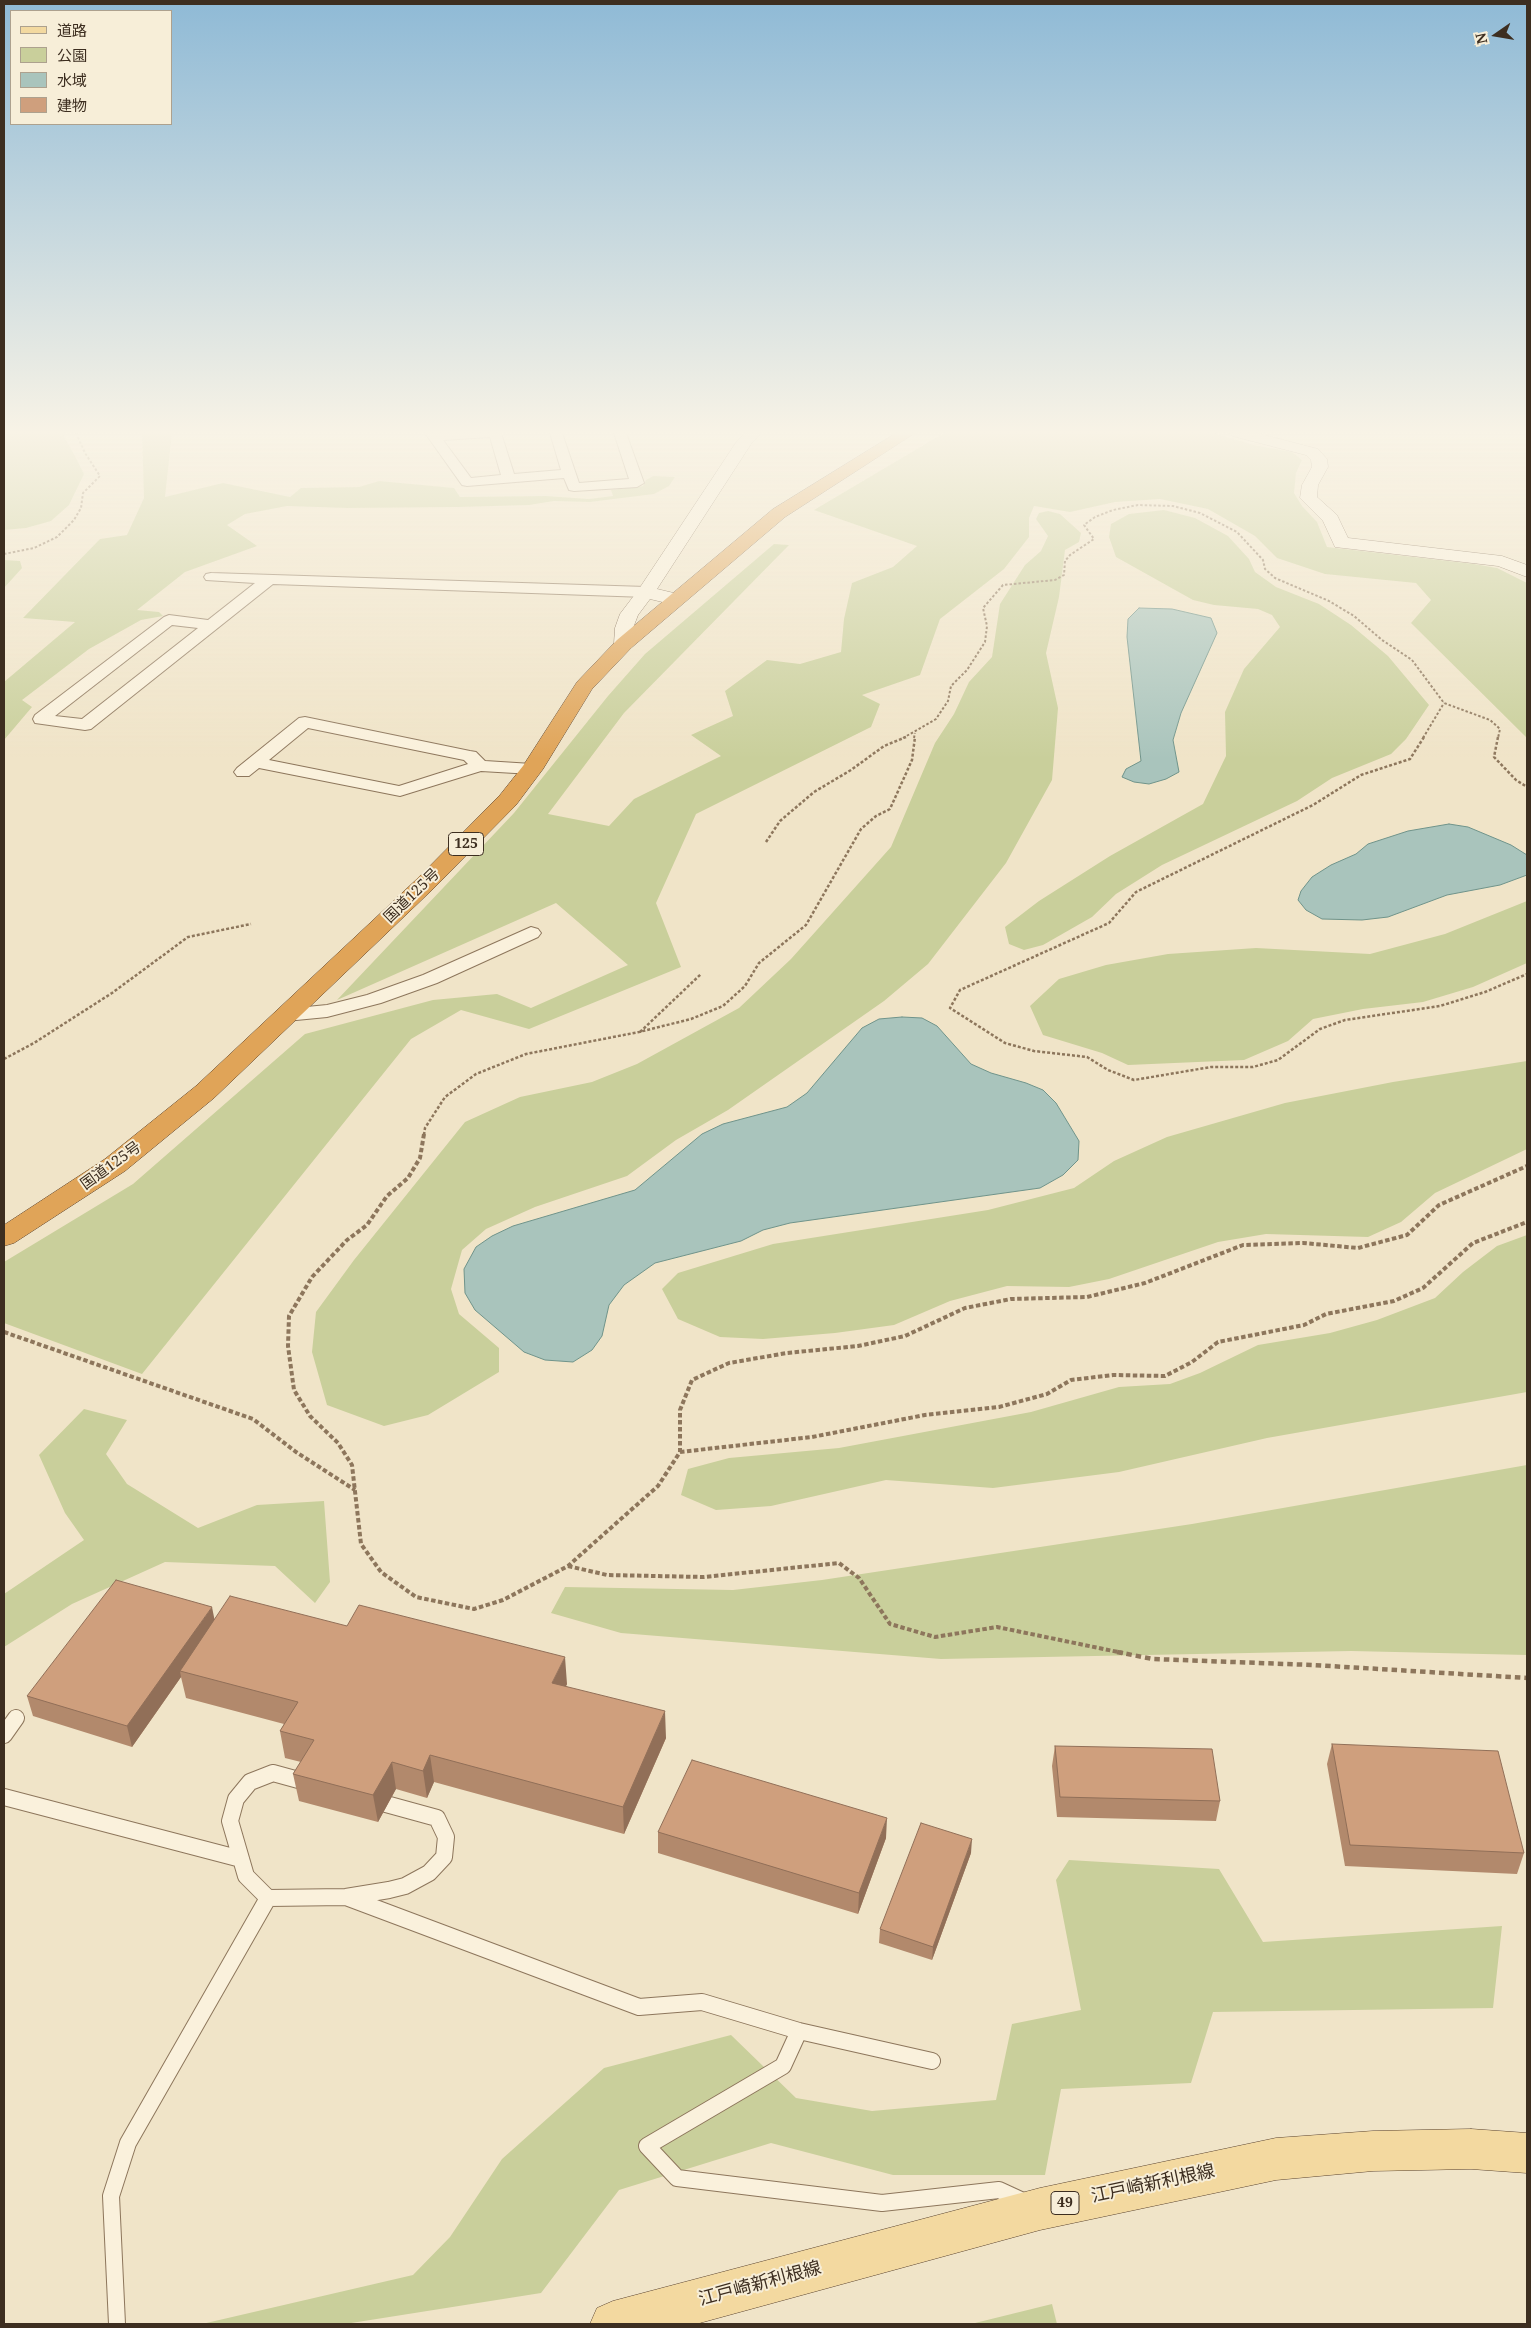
<!DOCTYPE html>
<meta charset="utf-8">
<style>
body{margin:0}
#map{position:relative;width:1531px;height:2328px;overflow:hidden;background:#f0e4c8;font-family:"Noto Serif","Noto Sans JP",serif}
canvas{display:block}
.frame{position:absolute;inset:0;border:5px solid #3d2e20;pointer-events:none}
.legend{position:absolute;left:10px;top:10px;width:162px;height:115px;box-sizing:border-box;background:#f7eed8;border:1px solid #ada18e;margin:0;padding:6px 9px;list-style:none;font-size:15px;color:#3d2e20}
.legend li{display:flex;align-items:center;gap:10px;height:25px}
.legend b{width:25px;border:1px solid #ada18e}
.north{position:absolute;left:1471px;top:10px;width:50px;height:50px;-webkit-text-stroke:4px #f7eed8;paint-order:stroke;rotate:257deg;font-size:14px;font-weight:700;line-height:20px;text-align:center;color:#3d2e20}
.north::after{content:'';display:block;margin:auto;width:18px;height:22px;background:#3d2e20;clip-path:polygon(50% 0,100% 100%,50% 72%,0 100%)}
</style>
<div id="map">
<canvas width="1531" height="2328"></canvas>
<div class="frame"></div>
<ul class="legend">
<li><b style="height:6px;background:#f3d9a0"></b>道路</li>
<li><b style="height:14px;background:#c9cf9b"></b>公園</li>
<li><b style="height:14px;background:#a9c4bc"></b>水域</li>
<li><b style="height:14px;background:#cf9f7d"></b>建物</li>
</ul>
<div class="north">N</div>
</div>
<script>
const ctx = document.querySelector('canvas').getContext('2d');
ctx.lineJoin = 'round';
function fill(path, color) { ctx.fillStyle = color; ctx.fill(path, 'evenodd'); }
const shape = rows => new Path2D(rows.map(r => 'M' + r).join(''));
function stroke(path, color, width, dash) { ctx.strokeStyle = color; ctx.lineWidth = width; ctx.lineCap = dash ? 'butt' : 'round'; ctx.setLineDash(dash || []); ctx.stroke(path); }
function label(font, color, halo, rows, align = 'center') {
  ctx.font = font + ' "Noto Serif","Noto Sans JP",serif'; ctx.lineWidth = 4; ctx.setLineDash([]); ctx.textBaseline = 'middle'; ctx.strokeStyle = halo; ctx.fillStyle = color; for (const [text, x, y, turn = 0] of rows) {
    ctx.save(); ctx.translate(x, y); ctx.rotate((+turn || 0) * Math.PI / 180); ctx.textAlign = isNaN(turn) ? turn : align; if (halo) ctx.strokeText(text, 0, 0); ctx.fillText(text, 0, 0); ctx.restore();
  }
}
fill(shape([
 [4,433,62,433,75,456,84,474,69,505,51,521,26,528,4,530],
 [142,433,172,433,165,497,223,483,290,497,301,488,359,487,379,481,454,488,460,497,546,496,589,499,613,496,611,490,643,486,646,480,653,476,675,477,669,486,654,494,590,502,554,501,529,505,458,507,347,508,287,506,245,514,227,525,257,546,185,572,137,610,159,612,163,616,141,620,89,649,22,700,32,707,4,740,4,682,75,622,23,618,100,539,127,535,144,498],
 [944,433,1213,433,1254,445,1292,452,1302,460,1296,473,1294,493,1302,506,1317,522,1327,547,1474,564,1497,568,1527,583,1527,738,1411,623,1431,600,1416,583,1325,574,1277,558,1255,536,1208,509,1160,499,1115,502,1070,512,1034,506,1029,518,1029,537,1004,569,940,619,920,675,862,695,880,704,871,727,696,814,656,903,681,967,529,1029,461,1010,411,1039,142,1374,4,1323,4,1262,133,1184,305,1034,433,1000,497,994,531,1008,628,965,556,903,337,1000,514,813,608,696,645,654,774,544,789,545,624,713,548,814,609,826,634,799,721,756,691,735,733,716,725,691,767,660,800,664,841,652,844,619,852,583,893,567,917,546,814,510],
 [1164,510,1195,518,1228,536,1249,559,1255,572,1276,587,1319,604,1351,625,1388,656,1429,705,1406,739,1391,754,1332,778,1297,801,1162,865,1116,894,1092,917,1043,945,1024,950,1009,944,1005,927,1039,901,1110,856,1203,804,1226,756,1225,712,1244,669,1280,627,1272,615,1258,609,1214,605,1193,600,1116,557,1109,537,1111,524,1129,514],
 [1048,511,1060,514,1081,533,1079,542,1065,550,1059,597,1046,653,1058,708,1052,780,1006,863,928,964,884,1001,728,1110,676,1140,627,1176,535,1207,486,1229,462,1250,451,1289,459,1314,499,1348,499,1372,428,1415,384,1426,327,1405,312,1352,316,1312,354,1260,465,1122,520,1097,592,1082,637,1064,739,1008,791,959,891,847,935,743,954,714,969,682,992,657,1000,604,1025,565,1041,551,1048,536,1036,519,1039,513],
 [4,560,20,561,22,568,4,588],
 [1527,901,1527,963,1473,987,1423,1002,1363,1009,1313,1019,1288,1041,1244,1060,1128,1065,1102,1053,1043,1035,1030,1006,1059,979,1106,965,1168,954,1256,948,1370,954,1445,934],
 [1527,1061,1527,1149,1435,1193,1401,1222,1368,1237,1266,1234,1218,1242,1109,1279,1069,1287,1007,1286,950,1301,894,1325,835,1333,763,1339,720,1337,678,1319,662,1289,678,1273,773,1244,988,1210,1074,1188,1114,1161,1167,1137,1285,1103,1393,1082],
 [1527,1235,1527,1392,1267,1438,1119,1472,993,1488,886,1480,771,1506,716,1510,681,1495,688,1469,729,1458,839,1448,1031,1412,1119,1387,1170,1384,1200,1373,1258,1345,1330,1333,1377,1320,1435,1298,1463,1272,1497,1246],
 [84,1409,127,1420,106,1454,127,1484,198,1528,257,1505,324,1501,330,1582,315,1603,275,1566,165,1562,72,1604,4,1647,4,1594,84,1540,65,1513,39,1455],
 [1527,1465,1527,1655,1351,1651,941,1659,621,1633,551,1613,565,1587,733,1590,822,1580,1192,1524],
 [1069,1860,1219,1869,1263,1942,1502,1926,1493,2008,1213,2012,1191,2083,1061,2089,1045,2175,893,2175,771,2143,619,2190,541,2293,345,2324,202,2324,413,2275,450,2237,502,2159,604,2068,731,2035,796,2098,872,2111,996,2100,1012,2024,1081,2010,1056,1880],
 [1052,2304,1057,2324,971,2324]
]), '#c9cf9b');
const water = shape([
 [1139,608,1172,609,1211,618,1217,633,1181,713,1173,740,1179,772,1166,779,1149,784,1134,782,1122,777,1126,769,1141,761,1127,637,1128,619,1139,608],
 [1449,824,1468,827,1511,845,1527,855,1527,875,1500,885,1447,895,1388,917,1362,920,1322,919,1306,910,1298,900,1301,891,1312,877,1331,865,1356,854,1368,844,1408,831,1449,824],
 [902,1017,922,1018,937,1026,971,1064,991,1073,1026,1083,1043,1090,1056,1103,1079,1141,1078,1160,1063,1175,1040,1188,790,1223,763,1230,741,1241,655,1263,624,1285,609,1305,602,1336,592,1350,573,1362,545,1360,524,1352,475,1310,465,1293,464,1269,476,1247,492,1236,513,1226,635,1190,702,1134,723,1124,787,1107,807,1093,862,1028,879,1019,902,1017]
]);
fill(water, '#a9c4bc');
stroke(water, '#6f938a', 1);
const lane = shape([
 [4,1735,16,1718],
 [273,1773,437,1818,446,1837,444,1857,429,1873,405,1886,389,1890,346,1897,268,1898,246,1876,230,1821,236,1799,250,1782,273,1773],
 [4,1797,241,1859],
 [346,1897,639,2007,702,2002,799,2031,932,2061],
 [799,2031,783,2066,647,2146,677,2178,882,2203,999,2190,1025,2202],
 [117,2324,111,2196,128,2143,268,1898]
]);
const street = shape([
 [425,433,501,433,514,474,561,470,550,433,562,433,579,483,629,479,614,433,626,433,644,483,637,487,574,491,569,490,564,478,467,486,462,485,425,433],
 [490,437,501,475,471,478,443,440,490,437],
 [211,573,646,587,654,592,646,597,273,584,91,729,85,730,35,723,33,719,35,715,164,617,169,615,208,620,255,583,206,580,204,577,206,574,211,573],
 [172,625,198,628,82,719,55,716,172,625],
 [305,717,470,751,476,752,485,761,532,764,538,765,541,769,538,773,532,774,481,771,400,796,259,768,249,776,237,776,234,772,237,768,299,718,305,717],
 [308,728,464,760,468,764,399,786,269,760,308,728],
 [531,927,538,929,541,933,538,937,437,983,381,1003,327,1017,286,1021,279,1019,276,1015,279,1011,286,1009,327,1005,367,995,423,975,531,927]
]);
const secondary = shape([
 [745,433,762,433,751,444,657,589,682,595,684,599,682,603,675,605,650,599,638,615,633,628,634,644,631,648,624,650,617,648,614,644,615,628,620,614,639,589,737,441,745,433],
 [1230,433,1257,433,1318,449,1327,459,1328,467,1318,485,1317,497,1337,515,1348,538,1502,556,1527,565,1527,577,1498,566,1335,547,1323,521,1300,498,1302,485,1312,467,1311,460,1306,455,1232,436,1230,433]
]);
const primary = shape([
 [1471,2129,1527,2133,1527,2173,1471,2169,1373,2171,1276,2180,1040,2230,696,2324,590,2324,597,2308,613,2301,1040,2188,1276,2138,1373,2131,1471,2129]
]);
const highway = shape([
 [896,433,915,433,785,517,631,648,592,689,543,769,516,805,433,889,214,1098,125,1171,14,1243,4,1246,4,1225,105,1159,196,1086,417,879,500,795,523,766,577,682,617,640,773,509,896,433]
]);
stroke(lane, '#8d765c', 18);
stroke(street, '#8d765c', 2);
stroke(secondary, '#6f573f', 1);
stroke(primary, '#5b4430', 1);
stroke(highway, '#5b4430', 1);
stroke(shape([
 [4,554,34,548,57,537,74,520,81,508,83,493,100,476,85,453,76,433],
 [903,738,936,719,948,701,951,686,967,670,985,642,987,626,983,608,1003,585,1055,580,1064,575,1065,561,1070,555,1094,539,1084,525,1095,517,1113,510,1138,505,1173,506,1200,513,1237,532,1263,560,1265,569,1275,578,1329,601,1354,616,1382,640,1412,660,1444,703,1490,720,1500,729,1498,738],
 [914,738,915,733],
 [1423,738,1444,703]
]), '#8d765c', 2, [2.5, 2]);
stroke(shape([
 [1424,737,1410,759,1361,775,1313,805,1136,892,1109,923,960,990,950,1008,1005,1043,1034,1051,1087,1057,1108,1070,1134,1080,1211,1067,1253,1067,1278,1060,1320,1029,1345,1020,1440,1006,1485,992,1527,974],
 [1498,737,1494,757,1516,780,1527,787],
 [766,842,780,821,814,792,851,770,884,746,906,737],
 [640,1032,701,974],
 [4,1059,34,1043,112,993,188,937,251,924],
 [424,1135,425,1128,445,1097,476,1074,526,1054,639,1032,691,1019,723,1006,745,986,759,963,806,925,861,829,876,816,890,809,912,760,915,737]
]), '#8d765c', 2.5, [3, 2]);
stroke(shape([
 [424,1134,420,1158,408,1178,387,1196,367,1225,347,1240,312,1277,289,1316,288,1346,294,1390,310,1416,338,1443,352,1465,361,1544,381,1572,416,1597,474,1609,503,1600,568,1566,658,1486,680,1452,680,1410,692,1380,729,1363,787,1353,858,1346,905,1336,965,1308,1011,1299,1087,1297,1145,1283,1243,1245,1303,1243,1358,1248,1407,1235,1439,1205,1527,1166],
 [4,1332,253,1419,296,1452,355,1490],
 [680,1452,812,1437,925,1415,999,1407,1047,1394,1071,1380,1113,1375,1165,1376,1192,1362,1218,1342,1304,1325,1326,1314,1394,1301,1423,1288,1473,1243,1527,1222],
 [568,1566,607,1575,704,1577,839,1563,859,1578,890,1624,935,1637,997,1627,1123,1653]
]), '#8d765c', 4, [4.5, 2.5]);
stroke(shape([
 [1117,1652,1153,1659,1313,1665,1527,1678]
]), '#8d765c', 4.5, [5.5, 4]);
stroke(lane, '#faf1dc', 16);
fill(street, '#faf1dc');
fill(secondary, '#faf1dc');
fill(primary, '#f3d9a0');
fill(highway, '#e0a458');
fill(shape([
 [215,1619,567,1684,566,1686,666,1738,624,1834,434,1782,427,1798,396,1789,378,1822,299,1801,293,1774,301,1762,285,1758,280,1731,284,1724,186,1698,181,1677,132,1747,33,1716,27,1696],
 [1332,1744,1524,1853,1517,1874,1345,1866,1327,1764],
 [1055,1746,1220,1801,1216,1821,1057,1817,1052,1766],
 [658,1832,886,1838,858,1914,658,1853],
 [971,1853,932,1960,879,1943,880,1929]
]), '#b2896c');
fill(shape([
 [212,1607,216,1627,180,1671,181,1677,132,1747,127,1726],
 [565,1657,567,1684,554,1710,552,1683],
 [665,1711,666,1738,624,1834,623,1807],
 [430,1755,434,1782,427,1798,423,1771],
 [392,1762,396,1789,378,1822,373,1795],
 [887,1818,886,1838,858,1914,859,1893],
 [972,1839,971,1853,932,1960,933,1947]
]), '#916f58');
const building = shape([
 [116,1580,212,1607,127,1726,27,1696,116,1580],
 [230,1596,347,1626,359,1605,565,1657,552,1683,665,1711,623,1807,430,1755,423,1771,392,1762,373,1795,293,1774,314,1740,280,1731,298,1702,180,1671,230,1596],
 [1332,1744,1498,1751,1524,1853,1350,1845,1332,1744],
 [1055,1746,1212,1749,1220,1801,1060,1797,1055,1746],
 [692,1760,887,1818,859,1893,658,1832,692,1760],
 [921,1823,972,1839,933,1947,880,1929,921,1823]
]);
fill(building, '#cf9f7d');
stroke(building, '#916f58', 1);
const sky = ctx.createLinearGradient(0, 0, 0, 759);
sky.addColorStop(0, '#8fbad6');
sky.addColorStop(0.57, '#f8f3e6');
sky.addColorStop(1, '#f8f3e600');
ctx.fillStyle = sky;
ctx.fillRect(0, 0, 1531, 759);
for (const [x, y, w] of [
 [466,844,35],
 [1065,2203,28]
]) { const box = new Path2D(); box.roundRect(x - w / 2, y - 11.5, w, 23, 4); ctx.fillStyle = '#f7eed8'; ctx.fill(box); stroke(box, '#3d2e20', 1); }
label('bold 14px', '#3d2e20', null, [
 ["125",466,844],
 ["49",1065,2203]
]);
label('15px', '#3d2e20', '#f7eed8', [
 ["国道125号",412,896,-44],
 ["国道125号",111,1166,-36]
]);
label('18px', '#3d2e20', '#f7eed8', [
 ["江戸崎新利根線",1153,2184,-12],
 ["江戸崎新利根線",760,2284,-15]
]);
</script>
